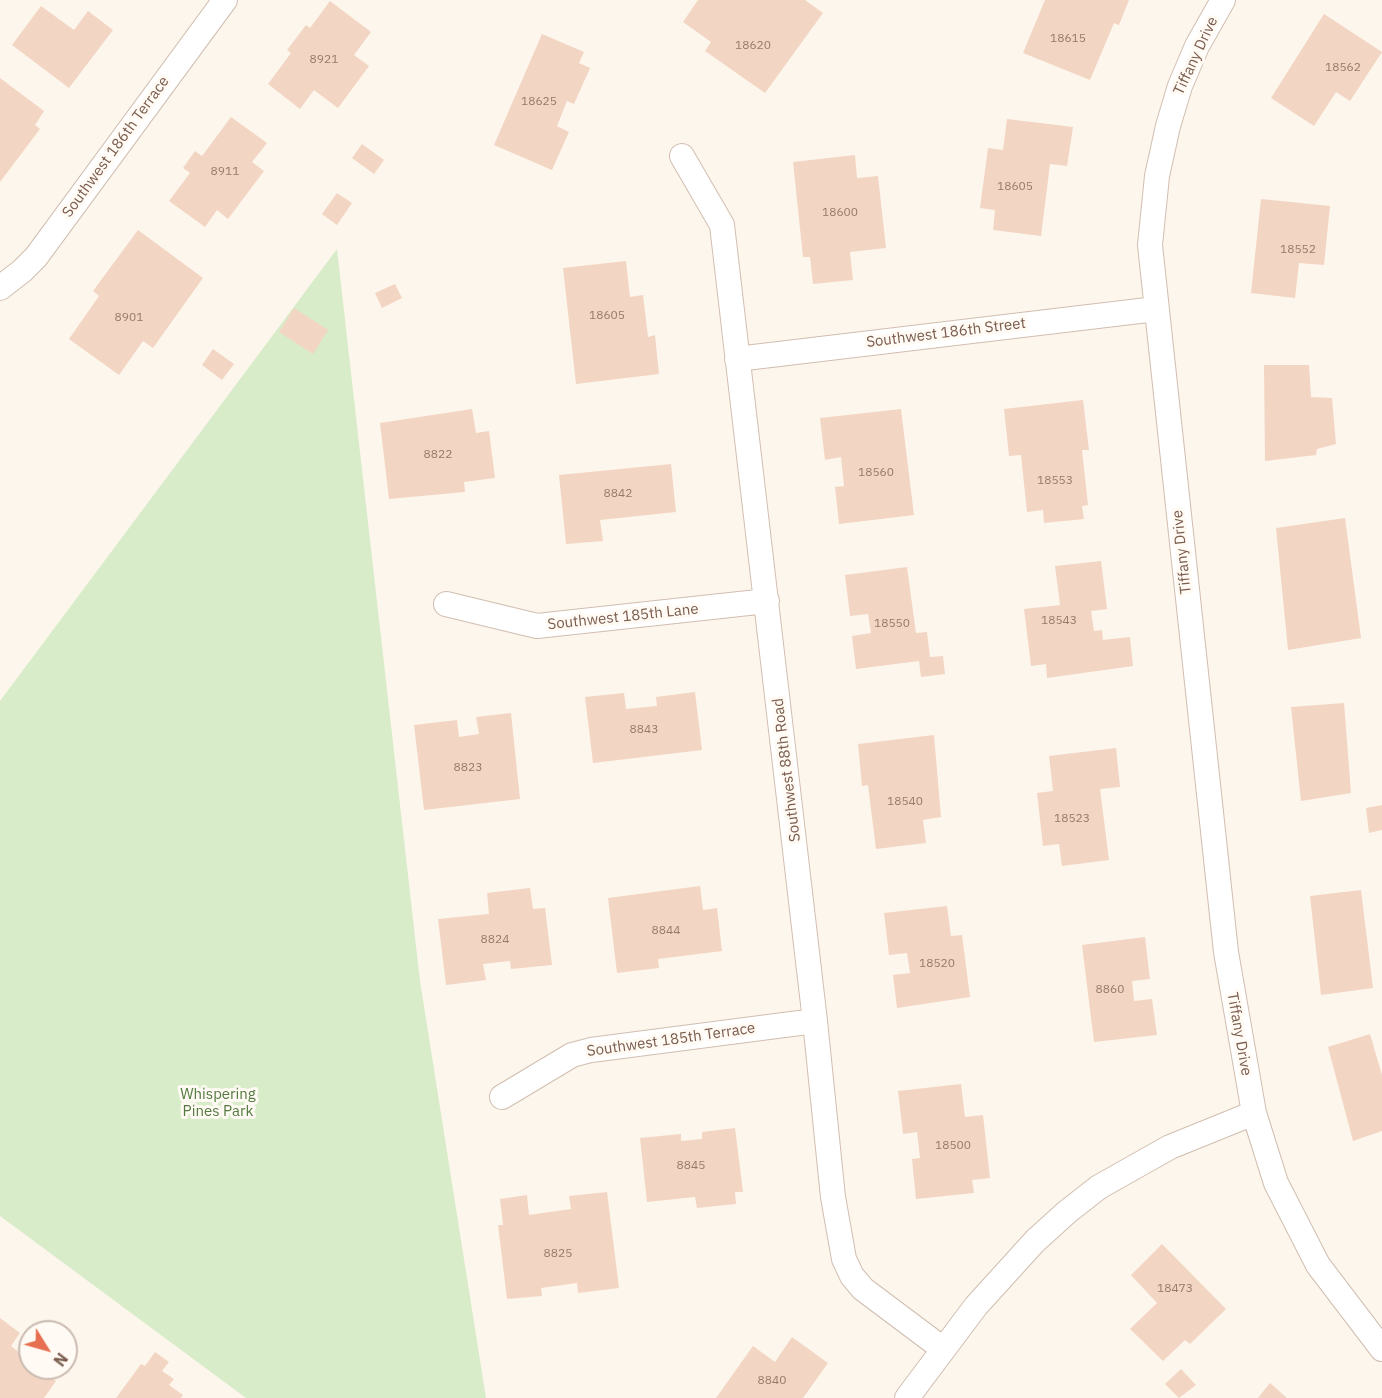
<!DOCTYPE html>
<style>
body{margin:0}
#map{position:relative;width:1382px;height:1398px;overflow:hidden;background:#fdf6ec;font-family:"IBM Plex Sans",sans-serif}
canvas{display:block}
.north{position:absolute;left:18px;top:1320px;width:60px;height:60px;box-sizing:border-box;background:#fffaf3;border:2px solid #cabbb1;border-radius:50%;rotate:127deg;font-size:16px;font-weight:700;line-height:24px;text-align:center;color:#7a5c4d}
.north::after{content:'';display:block;margin:auto;width:21px;height:27px;background:#e76f51;clip-path:polygon(50% 0,100% 100%,50% 72%,0 100%)}
</style>
<div id="map">
<canvas width="1382" height="1398"></canvas>
<div class="north">N</div>
</div>
<script>
const ctx = document.querySelector('canvas').getContext('2d');
ctx.lineJoin = 'round';
function fill(path, color) { ctx.fillStyle = color; ctx.fill(path, 'evenodd'); }
const shape = rows => new Path2D(rows.map(r => 'M' + r).join(''));
function stroke(path, color, width, dash) { ctx.strokeStyle = color; ctx.lineWidth = width; ctx.lineCap = dash ? 'butt' : 'round'; ctx.setLineDash(dash || []); ctx.stroke(path); }
function label(font, color, halo, rows, align = 'center') {
  ctx.font = font + ' "IBM Plex Sans",sans-serif'; ctx.lineWidth = 6; ctx.setLineDash([]); ctx.textBaseline = 'middle'; ctx.strokeStyle = halo; ctx.fillStyle = color; for (const [text, x, y, turn = 0] of rows) {
    ctx.save(); ctx.translate(x, y); ctx.rotate((+turn || 0) * Math.PI / 180); ctx.textAlign = isNaN(turn) ? turn : align; if (halo) ctx.strokeText(text, 0, 0); ctx.fillText(text, 0, 0); ctx.restore();
  }
}
fill(shape([
 [337,249,420,981,486,1398,246,1398,0,1216,0,701]
]), '#d8ecc9');
fill(shape([
 [698,0,805,0,823,13,765,93,705,51,711,42,683,22],
 [1045,0,1129,0,1119,25,1114,23,1090,80,1023,53],
 [330,1,371,32,354,55,369,66,338,108,314,90,300,109,268,84,291,53,287,50,306,25,310,28],
 [41,6,74,30,88,11,113,30,69,88,12,45],
 [1324,14,1382,52,1350,101,1336,92,1314,126,1271,98],
 [542,34,584,52,579,63,590,68,574,104,567,101,557,126,569,132,552,170,494,145],
 [0,78,44,111,35,125,40,129,0,182],
 [231,117,267,143,252,162,264,171,228,219,217,210,205,227,169,201,190,173,183,168,195,151,202,156],
 [1007,119,1073,127,1067,166,1050,164,1041,236,993,230,995,210,980,208,988,148,1003,150],
 [362,144,384,160,374,174,352,158],
 [855,155,857,178,878,176,886,248,850,252,853,280,813,284,810,257,803,257,793,162],
 [337,193,352,203,337,225,322,214],
 [1261,199,1330,206,1324,265,1299,263,1295,298,1251,293],
 [138,230,203,278,153,348,143,341,119,375,69,339,99,296,93,291],
 [626,261,630,297,643,295,648,337,655,335,659,374,576,384,563,268],
 [395,284,402,298,382,308,375,293],
 [294,308,328,330,313,354,279,332],
 [213,349,234,364,222,380,202,365],
 [1264,365,1309,365,1311,397,1332,398,1336,444,1317,449,1316,455,1265,461],
 [1083,400,1089,450,1082,450,1088,505,1082,506,1084,519,1044,523,1043,510,1027,512,1021,455,1009,456,1004,409],
 [472,409,476,433,489,431,495,478,464,482,465,492,389,499,380,423],
 [901,409,914,515,839,524,835,487,844,486,841,457,825,460,820,418],
 [671,464,676,512,600,520,603,541,566,544,559,475],
 [1345,518,1361,638,1288,650,1276,528],
 [1101,561,1107,609,1091,611,1094,631,1102,630,1103,640,1130,637,1133,666,1047,678,1046,664,1031,666,1024,609,1060,605,1055,566],
 [907,567,916,633,927,632,930,657,943,656,945,674,921,677,919,661,856,669,852,636,871,633,868,614,850,616,845,575],
 [695,692,702,750,593,763,585,697,624,693,626,709,657,706,656,697],
 [1344,703,1351,793,1301,801,1291,707],
 [511,713,520,799,424,810,414,725,457,720,459,737,479,734,476,717],
 [934,735,941,817,923,820,926,843,876,849,868,785,862,786,858,744],
 [1116,748,1120,787,1100,789,1109,860,1062,866,1059,844,1043,846,1037,793,1053,791,1049,756],
 [1382,805,1382,830,1369,833,1366,808],
 [700,886,703,910,717,908,722,951,658,959,659,968,617,973,608,898],
 [530,888,533,909,545,908,552,965,511,969,510,961,483,964,486,980,446,985,438,919,489,914,487,893],
 [1361,890,1373,988,1321,995,1310,896],
 [947,906,951,936,962,935,970,997,897,1008,893,975,910,973,907,953,889,955,884,913],
 [1145,937,1150,979,1132,981,1134,1001,1152,999,1157,1035,1094,1042,1082,945],
 [1370,1034,1382,1075,1382,1131,1353,1141,1328,1047],
 [961,1084,965,1117,983,1115,990,1178,972,1180,974,1193,916,1199,912,1159,920,1158,917,1132,903,1134,898,1091],
 [735,1128,743,1192,735,1192,736,1204,697,1208,695,1197,647,1202,640,1138,681,1134,681,1141,702,1139,702,1132],
 [607,1192,619,1288,578,1293,577,1283,541,1288,542,1296,507,1299,498,1225,503,1225,500,1199,527,1195,529,1215,571,1209,569,1196],
 [1162,1244,1226,1309,1190,1344,1185,1340,1163,1361,1130,1329,1157,1303,1131,1275],
 [0,1318,20,1333,11,1346,30,1361,30,1368,39,1368,56,1381,44,1398,0,1398],
 [792,1337,828,1363,803,1398,716,1398,753,1346,775,1362],
 [155,1352,169,1362,162,1371,174,1379,169,1385,183,1395,181,1398,116,1398,141,1364,145,1366],
 [1181,1369,1196,1385,1179,1398,1165,1384],
 [1270,1383,1287,1398,1258,1398]
]), '#f3d5c3');
const minor = shape([
 [1223,0,1197,46,1180,86,1168,126,1157,176,1150,245,1226,952,1254,1113,1276,1183,1318,1265,1382,1349],
 [682,156,722,225,815,1021,833,1197,844,1259,852,1276,863,1289,943,1349],
 [0,288,22,271,36,257,225,0],
 [737,359,1156,309],
 [446,604,537,626,767,601],
 [502,1097,572,1055,591,1050,815,1021],
 [907,1398,976,1306,1035,1241,1067,1212,1099,1187,1170,1147,1254,1113]
]);
stroke(minor, '#d1beb0', 26);
stroke(minor, '#fff', 24);
label('12px', '#987a6a', null, [
 ["18615",1068,39],
 ["18620",753,46],
 ["8921",324,60],
 ["18562",1343,68],
 ["18625",539,102],
 ["8911",225,172],
 ["18605",1015,187],
 ["18600",840,213],
 ["18552",1298,250],
 ["18605",607,316],
 ["8901",129,318],
 ["8822",438,455],
 ["18560",876,473],
 ["18553",1055,481],
 ["8842",618,494],
 ["18543",1059,621],
 ["18550",892,624],
 ["8843",644,730],
 ["8823",468,768],
 ["18540",905,802],
 ["18523",1072,819],
 ["8844",666,931],
 ["8824",495,940],
 ["18520",937,964],
 ["8860",1110,990],
 ["18500",953,1146],
 ["8845",691,1166],
 ["8825",558,1254],
 ["18473",1175,1289],
 ["8840",772,1381]
]);
label('15px', '#7a5c4d', '#fffaf3', [
 ["Tiffany Drive",1196,56,-65],
 ["Southwest 186th Terrace",116,147,-54],
 ["Southwest 186th Street",946,333,-7],
 ["Tiffany Drive",1182,552,-96],
 ["Southwest 185th Lane",623,617,-6],
 ["Southwest 88th Road",787,770,-97],
 ["Tiffany Drive",1239,1034,80],
 ["Southwest 185th Terrace",671,1040,-8]
]);
label('15px', '#537a41', '#fffaf3', [
 ["Whispering",218,1095],
 ["Pines Park",218,1112]
]);
</script>
